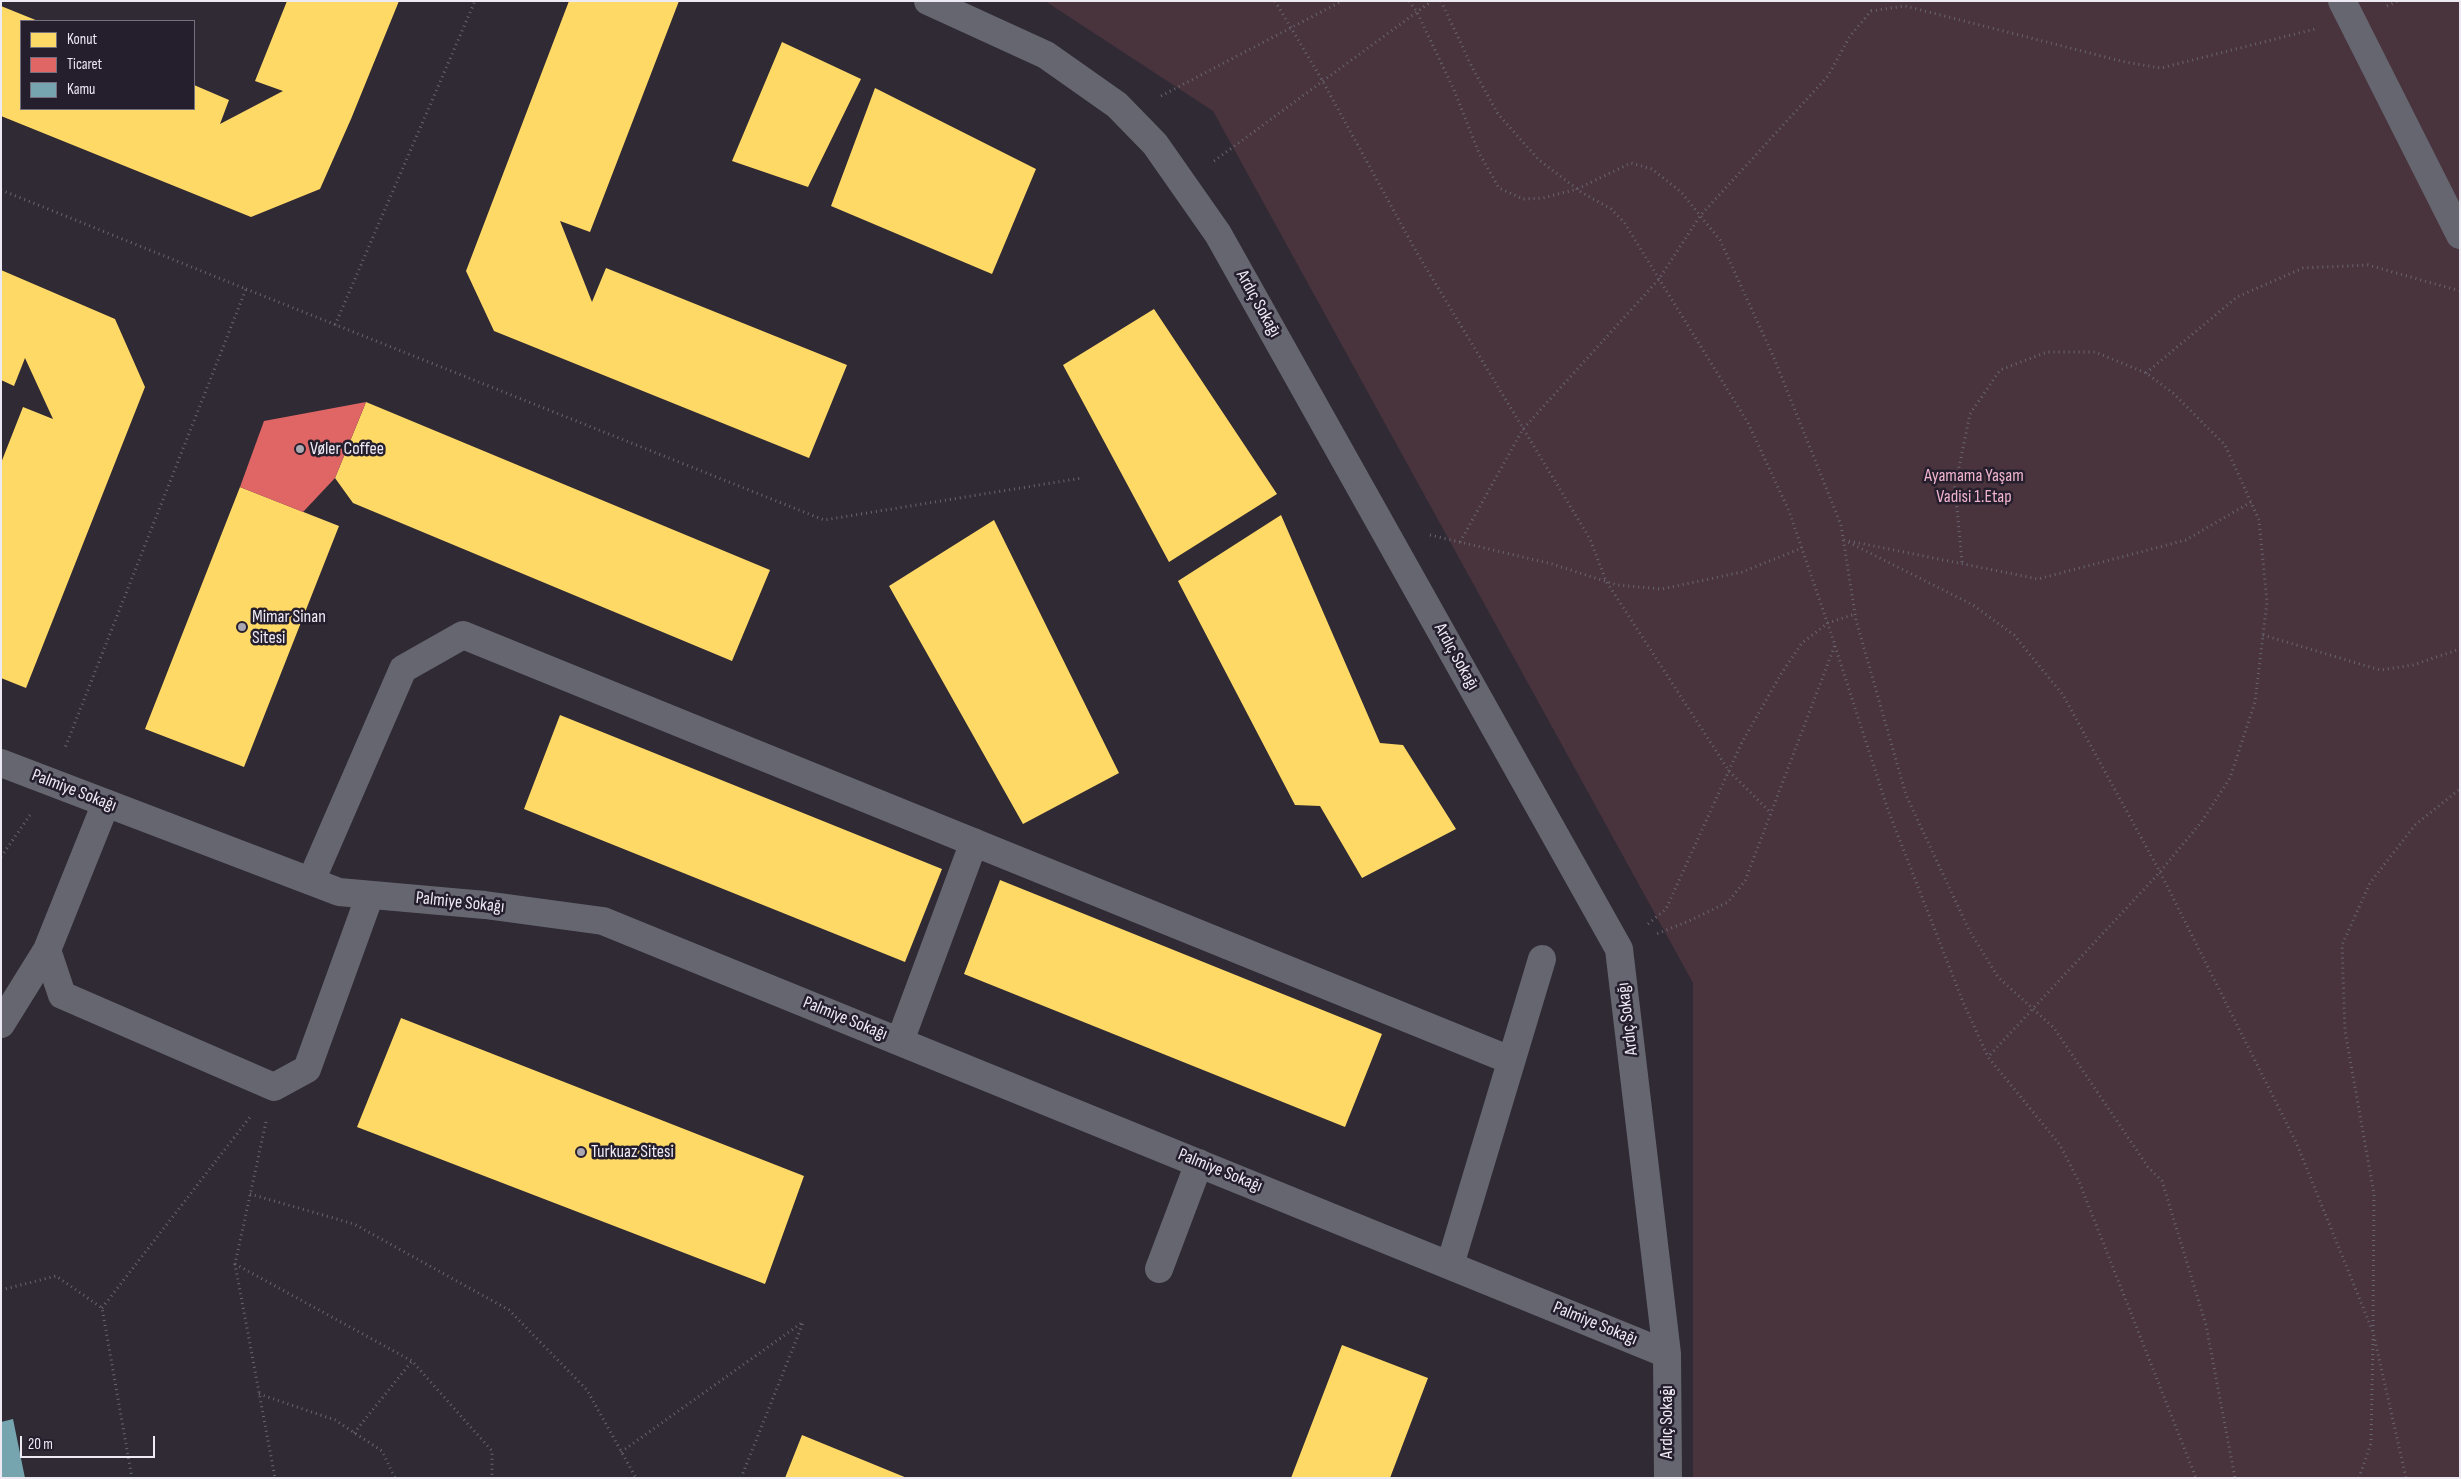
<!DOCTYPE html>
<meta charset="utf-8">
<style>
body{margin:0}
#map{position:relative;width:2461px;height:1479px;overflow:hidden;background:#2f2a34;font-family:"Sofia Sans Condensed",sans-serif}
canvas{display:block}
.frame{position:absolute;inset:0;border:2px solid #eeeaf4;pointer-events:none}
.legend{position:absolute;left:20px;top:20px;width:175px;height:90px;box-sizing:border-box;background:#251e2d;border:1px solid #75707d;margin:0;padding:6px 9px;list-style:none;font-size:15px;color:#eeeaf4}
.legend li{display:flex;align-items:center;gap:10px;height:25px}
.legend b{width:25px;border:1px solid #75707d}
.scale{position:absolute;left:20px;top:1436px;width:135px;height:22px;box-sizing:border-box;border:2px solid #eeeaf4;border-top:0;padding-left:6px;font-size:15px;line-height:18px;white-space:nowrap;color:#eeeaf4;-webkit-text-stroke:4px #251e2d;paint-order:stroke}
</style>
<div id="map">
<canvas width="2461" height="1479"></canvas>
<div class="frame"></div>
<ul class="legend">
<li><b style="height:14px;background:#ffd966"></b>Konut</li>
<li><b style="height:14px;background:#e06666"></b>Ticaret</li>
<li><b style="height:14px;background:#76a5af"></b>Kamu</li>
</ul>
<div class="scale">20 m</div>
</div>
<script>
const ctx = document.querySelector('canvas').getContext('2d');
ctx.lineJoin = 'round';
function fill(path, color) { ctx.fillStyle = color; ctx.fill(path, 'evenodd'); }
const shape = rows => new Path2D(rows.map(r => 'M' + r).join(''));
function stroke(path, color, width, dash) { ctx.strokeStyle = color; ctx.lineWidth = width; ctx.lineCap = dash ? 'butt' : 'round'; ctx.setLineDash(dash || []); ctx.stroke(path); }
function label(font, color, halo, rows, align = 'center') {
  ctx.font = font + ' "Sofia Sans Condensed",sans-serif'; ctx.lineWidth = 5; ctx.setLineDash([]); ctx.textBaseline = 'middle'; ctx.strokeStyle = halo; ctx.fillStyle = color; for (const [text, x, y, turn = 0] of rows) {
    ctx.save(); ctx.translate(x, y); ctx.rotate((+turn || 0) * Math.PI / 180); ctx.textAlign = isNaN(turn) ? turn : align; if (halo) ctx.strokeText(text, 0, 0); ctx.fillText(text, 0, 0); ctx.restore();
  }
}
fill(shape([
 [1045,1,2460,1,2460,1478,1693,1478,1693,983,1213,111]
]), '#49333d');
fill(shape([
 [287,1,399,1,351,119,320,189,251,217,1,116,1,6,38,21,21,21,21,109,194,109,194,85,229,100,220,124,283,91,255,81],
 [569,1,679,1,590,232,560,221,592,302,606,268,847,365,809,458,494,331,466,271],
 [782,42,861,79,808,187,732,161],
 [875,88,1036,169,992,274,831,206],
 [1,270,115,319,145,387,26,688,1,678,1,463,23,407,53,419,25,358,14,386,1,380],
 [1154,309,1277,494,1169,562,1063,365],
 [366,402,770,570,732,661,353,503,335,478],
 [240,487,339,526,244,767,145,729],
 [1281,515,1380,743,1403,745,1456,829,1362,878,1320,806,1295,805,1178,581],
 [994,520,1119,773,1023,824,889,586],
 [560,715,942,869,905,962,524,809],
 [1000,880,1382,1034,1345,1127,964,974],
 [401,1018,804,1176,765,1284,357,1127],
 [1342,1345,1428,1378,1390,1478,1291,1478],
 [802,1435,907,1478,785,1478]
]), '#ffd966');
fill(shape([
 [366,402,335,478,303,512,240,487,264,421]
]), '#e06666');
fill(shape([
 [13,1419,25,1478,1,1478,1,1422]
]), '#76a5af');
stroke(shape([
 [1275,1,1322,80,1417,253,1590,539,1606,581,1729,771,1771,813],
 [1409,1,1417,12,1454,90,1479,153,1499,188,1523,199,1543,198,1577,189,1631,163,1652,169,1681,192,1720,240,1774,358,1841,525,1856,620,1906,795,1969,930,1998,977,2054,1028,2148,1167,2162,1181,2206,1325,2235,1478],
 [1441,1,1472,67,1498,114,1539,160,1581,192,1611,209,1624,222,1748,423,1789,511,1835,645,1745,881,1728,902,1689,921,1654,935],
 [2387,6,2398,1],
 [1161,96,1342,1],
 [1214,161,1432,1],
 [1,190,246,289,65,748],
 [246,289,824,520,1082,478],
 [335,325,475,1],
 [2146,373,2237,297,2303,268,2368,265,2460,291],
 [1430,535,1552,564,1617,585,1662,589,1742,572,1802,548],
 [1844,540,1973,605,2014,635,2063,695,2160,872,2296,1142,2373,1332,2406,1478],
 [1849,541,2038,579,2186,540,2251,502],
 [1460,542,1523,429,1659,279,1700,216,1828,76,1850,36,1871,11,1905,6,2125,62,2161,68,2315,29],
 [1962,562,1955,487,1970,414,2000,370,2047,352,2095,352,2146,373,2173,393,2225,445,2259,520,2267,602,2255,702,2230,778,2202,821,2160,872,1988,1057],
 [2263,635,2380,670,2413,665,2460,649],
 [1835,646,1888,810,1963,1002,1988,1057,2060,1145,2080,1184,2196,1478],
 [1,857,30,815],
 [1648,924,1666,909,1741,744,1781,674,1802,643,1828,623,1855,614],
 [266,1122,235,1264,275,1478],
 [250,1194,354,1224,509,1310,587,1390,636,1478],
 [235,1264,412,1361,492,1451,492,1478],
 [1,1290,56,1276,102,1308,132,1478],
 [102,1308,250,1117],
 [2373,1331,2374,1194,2345,1031,2342,945,2370,883,2415,825,2460,789],
 [259,1394,335,1420,382,1451,395,1478],
 [354,1433,412,1361],
 [621,1452,803,1322],
 [741,1478,803,1323],
 [2359,1478,2371,1443,2373,1339]
]), '#686670', 3, [1, 4]);
stroke(shape([
 [928,1,1046,55,1117,105,1155,144,1218,234,1619,949,1667,1354,1668,1478],
 [2342,1,2460,235],
 [1,763,339,892,485,905,603,921,1667,1354],
 [106,803,47,950,62,995,274,1087,307,1069,370,895],
 [311,881,403,669,463,635,1510,1060],
 [1,1024,47,950],
 [900,1041,974,842],
 [1450,1265,1542,959],
 [1159,1269,1199,1163]
]), '#666671', 28);
for (const [x, y, r, color] of [
 [300,449,5,"#aba7b1"],
 [242,627,5,"#aba7b1"],
 [581,1152,5,"#aba7b1"]
]) { const dot = new Path2D(); dot.arc(x, y, r, 0, 2 * Math.PI); ctx.fillStyle = color; ctx.fill(dot); stroke(dot, '#251e2d', 2); }
label('18px', '#eeeaf4', '#251e2d', [
 ["Ardıç Sokağı",1258,304,61],
 ["Ardıç Sokağı",1456,657,61],
 ["Palmiye Sokağı",74,791,21],
 ["Palmiye Sokağı",460,903,6],
 ["Palmiye Sokağı",845,1019,22],
 ["Ardıç Sokağı",1628,1019,-97],
 ["Palmiye Sokağı",1220,1171,22],
 ["Palmiye Sokağı",1595,1324,22],
 ["Ardıç Sokağı",1667,1422,-90]
]);
label('18px', '#eeeaf4', '#251e2d', [
 ["Vøler Coffee",310,449],
 ["Mimar Sinan",252,617],
 ["Sitesi",252,638],
 ["Turkuaz Sitesi",591,1152]
], 'left');
label('18px', '#f0b3cc', '#251e2d', [
 ["Ayamama Yaşam",1974,476],
 ["Vadisi 1.Etap",1974,497]
]);
</script>
